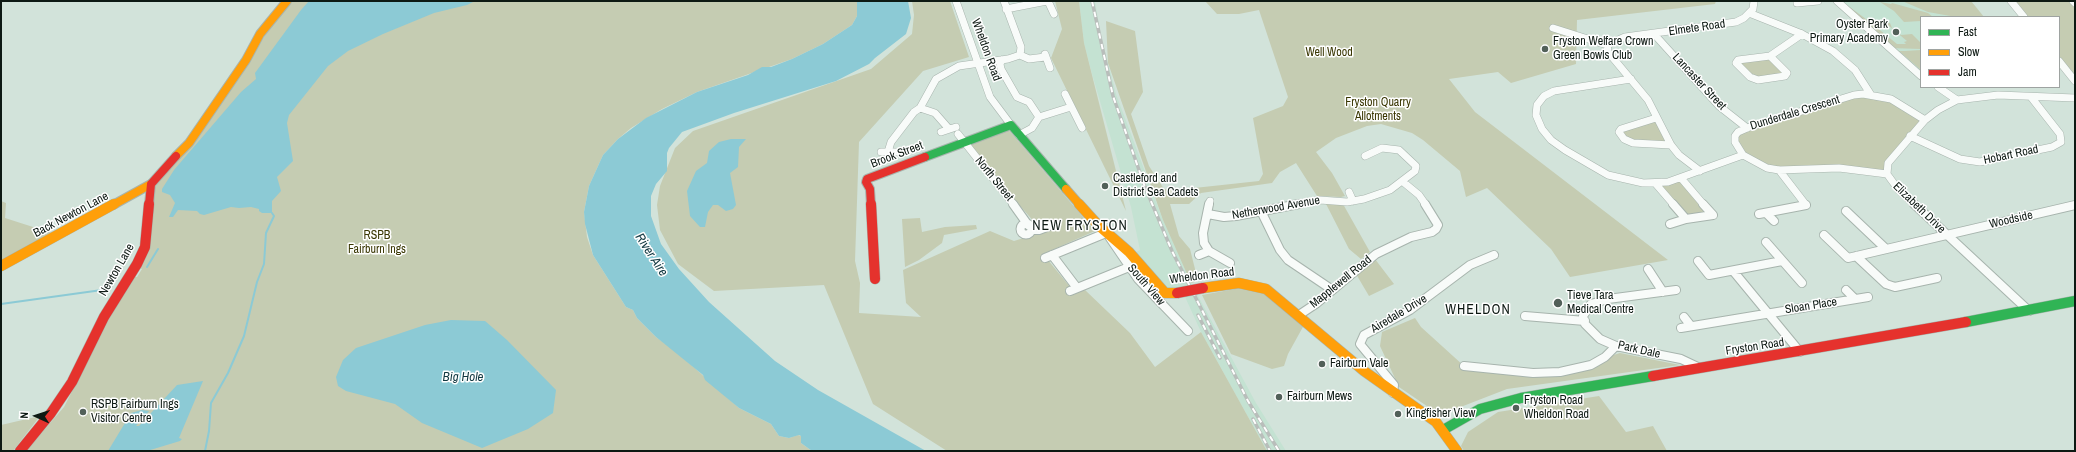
<!DOCTYPE html>
<style>
body{margin:0}
#map{position:relative;width:2076px;height:452px;overflow:hidden;background:#d2e3da;font-family:"Archivo Narrow",sans-serif}
canvas{display:block}
.frame{position:absolute;inset:0;border:2px solid #0d1913;pointer-events:none}
.legend{position:absolute;left:1920px;top:16px;width:140px;height:72px;box-sizing:border-box;background:#fff;border:1px solid #9ea3a1;margin:0;padding:5px 7px;list-style:none;font-size:12px;color:#0d1913}
.legend li{display:flex;align-items:center;gap:8px;height:20px}
.legend b{width:20px;border:1px solid #9ea3a1}
.north{position:absolute;left:16px;top:396px;width:40px;height:40px;-webkit-text-stroke:3px #fff;paint-order:stroke;rotate:273deg;font-size:11px;font-weight:700;line-height:16px;text-align:center;color:#0d1913}
.north::after{content:'';display:block;margin:auto;width:14px;height:18px;background:#0d1913;clip-path:polygon(50% 0,100% 100%,50% 72%,0 100%)}
</style>
<div id="map">
<canvas width="2076" height="452"></canvas>
<div class="frame"></div>
<ul class="legend">
<li><b style="height:5px;background:#30b455"></b>Fast</li>
<li><b style="height:5px;background:#ff9f0a"></b>Slow</li>
<li><b style="height:5px;background:#e5322d"></b>Jam</li>
</ul>
<div class="north">N</div>
</div>
<script>
const ctx = document.querySelector('canvas').getContext('2d');
ctx.lineJoin = 'round';
function fill(path, color) { ctx.fillStyle = color; ctx.fill(path, 'evenodd'); }
const shape = rows => new Path2D(rows.map(r => 'M' + r).join(''));
function stroke(path, color, width, dash) { ctx.strokeStyle = color; ctx.lineWidth = width; ctx.lineCap = dash ? 'butt' : 'round'; ctx.setLineDash(dash || []); ctx.stroke(path); }
function label(font, color, halo, rows, align = 'center') {
  ctx.font = font + ' "Archivo Narrow",sans-serif'; ctx.lineWidth = 3; ctx.setLineDash([]); ctx.textBaseline = 'middle'; ctx.strokeStyle = halo; ctx.fillStyle = color; for (const [text, x, y, turn = 0] of rows) {
    ctx.save(); ctx.translate(x, y); ctx.rotate((+turn || 0) * Math.PI / 180); ctx.textAlign = isNaN(turn) ? turn : align; if (halo) ctx.strokeText(text, 0, 0); ctx.fillText(text, 0, 0); ctx.restore();
  }
}
fill(shape([
 [1079,1,1095,1,1101,36,1116,94,1163,220,1191,283,1256,403,1286,451,1267,451,1201,332,1181,288,1171,290,1167,289,1134,253,1140,250,1131,207,1092,74,1084,43],
 [1837,1,1971,1,1984,17,1921,17,1921,70,1915,72]
]), '#c4e2d2');
fill(shape([
 [290,1,857,1,857,16,852,25,823,44,792,59,697,92,662,109,631,128,618,139,603,155,589,186,584,212,587,237,593,255,626,307,633,310,637,318,656,337,677,352,739,408,771,424,779,436,789,438,798,435,801,436,801,443,812,451,26,451,64,407,118,301,132,277,137,277,142,269,139,268,155,187],
 [912,1,950,1,969,57,923,71,859,142,855,261,860,283,859,313,921,317,906,303,903,270,990,231,1014,241,1043,232,964,142,1006,127,1095,231,1043,254,1075,293,1085,290,1130,333,1155,367,1201,332,1267,451,947,451,873,404,824,285,714,291,678,264,660,230,657,205,660,186,675,148,693,131,871,69,912,34,914,15],
 [1055,1,1079,1,1084,43,1126,211,1051,58,1062,29],
 [1205,1,1716,1,1715,4,1577,20,1576,64,1511,83,1498,72,1449,79,1475,112,1668,260,1570,277,1551,249,1487,188,1466,197,1460,171,1423,140,1412,133,1381,124,1367,126,1336,138,1316,152,1332,173,1345,196,1341,197,1317,196,1296,163,1280,172,1272,183,1201,193,1189,204,1170,204,1179,236,1190,249,1198,281,1191,283,1163,220,1108,63,1106,21,1135,31,1143,92,1131,114,1149,166,1164,189,1185,189,1259,181,1263,174,1253,118,1283,106,1288,97,1259,10,1239,14,1217,14],
 [1902,1,1971,1,1984,17,1956,17,1928,12],
 [2010,1,2072,1,2075,5,2075,81,2059,61,2059,17,2023,17],
 [1880,2,1891,4,1892,3,1928,13,1933,17,1921,17,1921,21,1904,22,1894,11],
 [1844,5,1847,5,1870,22,1897,44,1906,44,1904,42,1907,41,1889,26,1883,24,1890,23,1892,28,1901,35,1912,34,1921,43,1921,49,1889,48],
 [1921,50,1921,70,1899,51,1905,51],
 [1770,56,1787,73,1758,80,1738,60],
 [1854,95,1881,96,1925,120,1888,163,1887,174,1865,170,1779,170,1743,155,1735,136,1738,132],
 [1656,118,1671,145,1624,139,1621,129],
 [1681,178,1713,215,1686,219,1655,183],
 [1,201,6,203,5,218,58,235,1,266],
 [1325,202,1343,204,1370,252,1361,259,1349,249],
 [920,218,922,232,945,227,976,225,977,229,944,235,942,243,919,260,905,267,902,219],
 [1375,259,1394,284,1369,296,1356,274],
 [1240,288,1265,293,1304,325,1288,354,1284,366,1272,369,1231,354,1202,295],
 [1415,318,1421,327,1464,366,1560,372,1620,353,1680,365,1507,389,1440,415,1399,387,1380,346,1382,332],
 [1599,396,1626,432,1653,426,1667,451,1464,451,1461,446,1468,432,1498,412],
 [40,416,13,451,1,451,1,425]
]), '#c5ccb2');
fill(shape([
 [309,1,475,1,467,5,434,13,383,34,348,51,328,66,289,115,287,123,293,161,277,177,281,191,272,201,272,213,262,213,259,211,259,209,251,207,239,208,231,207,204,215,200,214,197,211,178,210,173,217,169,217,175,203,170,195,162,192,162,189,174,170,241,92,256,79,255,73,301,10],
 [857,1,908,1,911,18,906,34,875,58,869,64,836,81,734,113,682,132,669,148,667,153,667,171,656,184,651,196,651,216,661,244,679,269,709,302,775,361,818,390,926,451,812,451,801,443,801,436,799,435,789,438,779,436,771,424,739,408,705,380,703,375,656,337,637,318,633,310,626,307,593,255,585,224,584,212,589,186,603,155,618,139,646,118,697,92,748,75,762,67,771,67,792,59,823,44,852,25,857,16],
 [731,139,746,139,739,147,738,167,730,173,736,205,733,209,726,211,718,205,713,205,708,212,705,227,700,227,690,216,687,191,696,171,707,163,709,151,719,142],
 [451,320,485,321,507,340,556,390,553,413,528,429,482,448,422,423,395,404,346,391,338,386,336,377,343,360,356,348,425,325],
 [203,381,179,438,182,439,180,441,147,451,108,451,131,413,142,410,149,411,136,426,139,426,177,385]
]), '#8ccad5');
stroke(shape([
 [147,267,158,249],
 [1,304,109,289],
 [205,451,209,431,211,403,228,373,244,336,257,282,264,264,266,233,274,216,272,213]
]), '#8ccad5', 2);
const streetFar1 = shape([
 [956,1,990,97,1011,125],
 [1048,1,1054,14],
 [1837,1,1921,76],
 [2011,1,2024,17],
 [2073,1,2075,3],
 [1797,3,1818,1],
 [1006,9,1047,1],
 [1749,13,1802,34,1833,51,1855,70,1871,95],
 [1553,28,1607,45],
 [1654,34,1719,106,1747,128],
 [1045,54,1050,68],
 [1020,55,1029,59,1045,57],
 [1770,56,1787,73,1785,76,1758,80,1750,77,1736,63,1738,60,1770,56],
 [1770,56,1802,34],
 [1002,60,1000,64,1001,69,1017,97,1029,102,1039,117],
 [2059,61,2075,81],
 [1631,79,1554,91,1544,96,1537,105,1536,115,1542,129,1551,140,1565,150,1608,175,1643,183,1668,182,1743,155],
 [1938,87,1957,100],
 [1065,94,1082,128],
 [920,108,935,113,949,129],
 [1656,118,1621,129,1619,132,1624,139,1633,143,1671,145],
 [941,132,956,127],
 [958,134,1014,205],
 [1019,135,1032,128,1039,117,1071,107],
 [1910,136,1960,159,1980,162,2052,147,2061,142,2060,134,2031,97],
 [881,152,899,152],
 [888,152,891,142,914,112,920,108,936,79,959,66,1008,59,1020,55,1021,47,1004,1],
 [1779,170,1806,205],
 [1700,171,1679,155,1671,145,1648,100,1608,52,1607,45,1625,37,1736,22,1744,18,1753,9,1754,1],
 [1887,174,1839,168,1779,170,1767,168,1743,155,1735,142,1735,136,1738,132,1747,128,1854,95,1863,94,1891,99,1925,120],
 [1681,178,1704,205],
 [1402,181,1419,195,1426,205],
 [1655,183,1674,205],
 [1349,192,1353,201],
 [1209,205,1210,201],
 [1294,205,1320,200,1347,202,1364,199,1390,190,1415,171,1416,166,1399,150,1382,148,1365,156],
 [1915,205,1898,189,1887,174,1888,163,1925,120,1938,110,1957,100,1998,95,2075,98]
]);
const street = shape([
 [1013,204,1028,225],
 [1209,204,1203,233,1204,243,1209,251,1230,263],
 [1673,204,1686,219,1713,215,1703,204],
 [1914,204,2029,311],
 [1261,211,1280,250,1288,260,1331,289],
 [1846,211,1885,248],
 [1766,213,1774,221],
 [1208,214,1224,217,1236,216,1299,204],
 [1759,214,1806,205],
 '1020.5 229a5.5 5.5 0 1 1 11 0a5.5 5.5 0 1 1-11 0Z',
 [1670,224,1686,219],
 [1032,230,1039,230,1052,225],
 [1824,235,1848,258,2075,205],
 [1110,238,1138,279,1188,331],
 [1766,242,1802,283],
 [1052,255,1077,288],
 [1199,255,1209,251],
 [1856,256,1886,284,1895,287,1937,278],
 [1045,258,1106,233],
 [1698,261,1709,275,1782,261],
 [1648,269,1663,292],
 [1734,272,1800,352],
 [1676,290,1608,299,1591,304,1583,316,1585,324,1600,339,1616,346,1681,359,1700,368],
 [1846,290,1855,299],
 [1070,291,1129,267],
 [1299,315,1317,303,1376,254,1411,237,1432,232,1436,229,1438,225,1425,204],
 [1525,316,1585,321],
 [1684,317,1691,326],
 [1681,328,1868,297],
 [1464,366,1533,373,1560,372,1591,365,1605,357,1616,346],
 [1393,393,1394,385,1360,344,1364,335,1410,310,1470,265,1494,255]
]);
const fastFar1 = shape([
 [925,157,1011,125,1066,189]
]);
const fast = shape([
 [1966,322,2075,301],
 [1443,430,1480,409,1521,398,1653,376]
]);
const slowFar1 = shape([
 [176,156,189,143,246,60,260,34,287,1],
 [1066,189,1080,205],
 [113,205,151,184]
]);
const slow = shape([
 [1079,204,1098,225,1129,252,1165,293,1177,293],
 [1,266,114,204],
 [1203,288,1239,283,1266,289,1364,371,1436,422,1457,451]
]);
const jamFar1 = shape([
 [149,205,151,184,176,156],
 [871,205,870,189,866,182,867,179,925,157]
]);
const jam = shape([
 [871,204,875,279],
 [1653,376,1966,322],
 [20,451,51,413,72,382,104,317,137,264,145,247,149,204]
]);
stroke(streetFar1, '#a7b4ad', 8);
stroke(street, '#a7b4ad', 10);
stroke(fastFar1, '#a7b4ad', 10);
stroke(fast, '#a7b4ad', 11);
stroke(slowFar1, '#a7b4ad', 10);
stroke(slow, '#a7b4ad', 11);
stroke(jamFar1, '#a7b4ad', 10);
stroke(jam, '#a7b4ad', 11);
stroke(streetFar1, '#f8fbf9', 7);
stroke(street, '#f8fbf9', 8);
stroke(fastFar1, '#30b455', 8);
stroke(fast, '#30b455', 10);
stroke(slowFar1, '#ff9f0a', 8);
stroke(slow, '#ff9f0a', 10);
stroke(jamFar1, '#e5322d', 8);
stroke(jam, '#e5322d', 10);
const rail = shape([
 [1092,1,1113,96,1145,187,1172,251,1248,401,1279,451],
 [1198,315,1220,358],
 [1253,419,1270,451]
]);
stroke(rail, '#b9bebb', 3.5);
stroke(rail, '#fff', 2, [5.5]);
const jamBridge = shape([
 [1177,293,1203,288]
]);
stroke(jamBridge, '#a7b4ad', 11, []);
stroke(jamBridge, '#e5322d', 10);
for (const [x, y, r, color] of [
 [1896,32,4,"#526059"],
 [1545,49,4,"#526059"],
 [1105,186,4,"#526059"],
 [1558,303,5,"#526059"],
 [1322,364,4,"#526059"],
 [1279,397,4,"#526059"],
 [1516,408,4,"#526059"],
 [83,412,4,"#526059"],
 [1398,414,4,"#526059"]
]) { const dot = new Path2D(); dot.arc(x, y, r, 0, 2 * Math.PI); ctx.fillStyle = color; ctx.fill(dot); stroke(dot, '#fff', 1.5); }
label('12px', '#0d1913', '#fff', [
 ["Oyster Park",1888,25,"right"],
 ["Primary Academy",1888,39,"right"],
 ["Fryston Welfare Crown",1553,42],
 ["Green Bowls Club",1553,56],
 ["Castleford and",1113,179],
 ["District Sea Cadets",1113,193],
 ["Tieve Tara",1567,296],
 ["Medical Centre",1567,310],
 ["Fairburn Vale",1330,364],
 ["Fairburn Mews",1287,397],
 ["Fryston Road",1524,401],
 ["Wheldon Road",1524,415],
 ["RSPB Fairburn Ings",91,405],
 ["Visitor Centre",91,419],
 ["Kingfisher View",1406,414]
], 'left');
label('12px', '#0d1913', '#fff', [
 ["Elmete Road",1697,28,-8],
 ["Wheldon Road",986,50,70],
 ["Lancaster Street",1699,82,47],
 ["Dunderdale Crescent",1795,113,-17],
 ["Brook Street",897,155,-21],
 ["Hobart Road",2011,155,-12],
 ["North Street",994,179,51],
 ["Netherwood Avenue",1276,208,-10],
 ["Elizabeth Drive",1919,208,44],
 ["Back Newton Lane",71,215,-28],
 ["Woodside",2011,220,-13],
 ["Newton Lane",117,270,-60],
 ["Wheldon Road",1202,276,-7],
 ["Mapplewell Road",1341,282,-39],
 ["South View",1146,285,49],
 ["Sloan Place",1811,306,-9],
 ["Airedale Drive",1399,314,-31],
 ["Fryston Road",1755,347,-9],
 ["Park Dale",1639,350,13]
]);
label('12px', '#3a3703', '#fff', [
 ["Well Wood",1329,53],
 ["Fryston Quarry",1378,103],
 ["Allotments",1378,117],
 ["RSPB",377,236],
 ["Fairburn Ings",377,250]
]);
label('italic 13px', '#113841', '#fff', [
 ["River Aire",651,255,57],
 ["Big Hole",463,378]
]);
ctx.letterSpacing = '1px';
label('14px', '#0d1913', '#fff', [
 ["NEW FRYSTON",1080,226],
 ["WHELDON",1478,310]
]);
ctx.letterSpacing = '0px';
</script>
